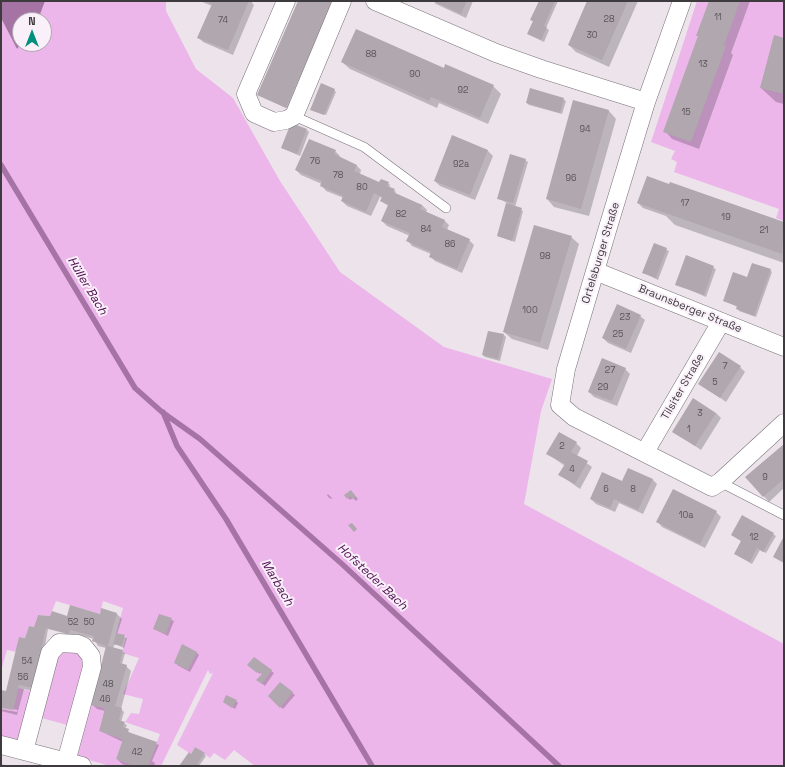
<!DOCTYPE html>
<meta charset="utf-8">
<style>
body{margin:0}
#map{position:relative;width:785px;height:767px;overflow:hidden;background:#ece3eb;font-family:"Space Grotesk",sans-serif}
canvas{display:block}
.frame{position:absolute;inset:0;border:2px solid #3e3b3e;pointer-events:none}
.north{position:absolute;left:12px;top:12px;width:40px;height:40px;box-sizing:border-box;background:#f9f0f9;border:1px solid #aea8ae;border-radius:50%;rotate:0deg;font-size:11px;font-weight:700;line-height:16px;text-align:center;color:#3e3b3e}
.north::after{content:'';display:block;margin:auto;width:14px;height:18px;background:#02907b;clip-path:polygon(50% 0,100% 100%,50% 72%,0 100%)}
</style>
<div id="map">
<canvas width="785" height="767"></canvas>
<div class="frame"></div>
<div class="north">N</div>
</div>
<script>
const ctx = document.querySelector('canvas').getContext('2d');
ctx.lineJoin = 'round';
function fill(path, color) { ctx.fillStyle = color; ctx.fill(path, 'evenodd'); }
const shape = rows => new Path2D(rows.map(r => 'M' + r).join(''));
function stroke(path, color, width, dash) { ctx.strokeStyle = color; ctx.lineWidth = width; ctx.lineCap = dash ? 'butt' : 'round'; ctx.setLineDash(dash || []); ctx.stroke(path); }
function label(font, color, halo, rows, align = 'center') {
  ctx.font = font + ' "Space Grotesk",sans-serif'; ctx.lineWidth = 4; ctx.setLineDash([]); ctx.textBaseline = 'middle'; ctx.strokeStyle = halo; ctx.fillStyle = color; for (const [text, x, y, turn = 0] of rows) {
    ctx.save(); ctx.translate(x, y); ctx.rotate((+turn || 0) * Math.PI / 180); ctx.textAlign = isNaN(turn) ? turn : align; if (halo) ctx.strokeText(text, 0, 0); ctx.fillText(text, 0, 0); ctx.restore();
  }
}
fill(shape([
 [45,1,166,1,166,11,196,69,233,98,280,181,340,272,444,347,552,379,541,411,524,504,784,644,784,766,255,766,234,750,225,760,214,753,210,758,195,747,191,754,177,745,213,673,210,674,208,670,161,766,148,766,160,734,125,722,131,713,139,714,143,699,123,694,139,658,122,653,126,636,116,633,123,608,103,601,100,614,56,601,50,616,38,615,34,627,29,626,25,638,20,637,17,652,7,650,1,671,1,18,17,49,21,44,44,44,44,20,38,20],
 [697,1,784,1,784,221,776,218,779,209,674,172,677,162,671,159,675,151,651,142],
 [84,647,82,702,105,708,99,731,123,739,116,759,135,766,110,766,68,754,75,727,34,716,26,744,1,738,1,708,13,710,18,688,39,693,50,653]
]), '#ecb6ea');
fill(shape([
 [1,1,45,1,38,20,20,20,21,44,17,49,1,18]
]), '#a673a5');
fill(shape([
 [200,1,253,1,252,3,254,5,233,55,203,42,198,37,212,6],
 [299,1,333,2,289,109,258,95],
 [433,1,473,1,466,18,436,4],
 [540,1,558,1,546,28,549,30,544,42,528,34,534,22,532,20],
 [588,1,638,1,609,67,576,52,569,45],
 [711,1,750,1,731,53,733,55,699,149,672,139,665,131],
 [784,39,784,104,776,102,761,88],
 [342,62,445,69,493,86,501,94,488,124,439,103,437,108,350,69],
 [334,90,336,92,326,115,312,110],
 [563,99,566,101,562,114,529,105,527,103],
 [574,102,609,111,616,119,589,216,554,207,547,199],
 [307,130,309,132,300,156,282,148],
 [453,137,488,151,493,156,475,200,440,186,435,181],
 [335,151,340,156,339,158,356,165,361,170,360,174,380,183,388,183,390,185,389,188,394,190,396,192,395,194,422,205,427,210,426,213,444,220,449,225,447,230,469,240,474,245,462,273,435,261,430,256,431,254,412,246,408,241,410,236,387,226,382,221,389,206,381,201,383,198,380,197,371,216,347,206,342,201,344,198,326,191,322,186,322,184,301,175,296,170],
 [525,160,528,162,515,207,523,211,515,242,498,236,507,203,498,198],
 [671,183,784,223,784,263,675,225,666,216,643,208,638,203],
 [571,237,579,244,548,350,512,339,504,332],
 [654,244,669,251,658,280,644,273],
 [687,257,716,269,706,297,676,284],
 [770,270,772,272,756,317,739,311,738,307,724,301,748,278],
 [640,316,645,320,631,353,608,343,603,338],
 [504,335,506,337,500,361,485,357,483,355],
 [740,367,745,372,726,402,700,383],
 [625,369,630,374,617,406,594,397,589,392],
 [716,413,721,418,701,450,673,431],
 [559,434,576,443,581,448,577,456,592,467,580,489,560,475,565,466,548,454],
 [784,445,784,488,769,502,747,477],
 [652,479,657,484,643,514,619,503,615,512,596,504,591,499,622,483],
 [353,493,358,499,356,501,353,498,350,500,345,495],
 [328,494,333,499,329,498,327,495],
 [716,512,721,517,705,548,662,527,658,522],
 [773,534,776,536,766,553,760,550,752,564,738,556],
 [117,614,122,619,117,634,127,638,124,648,115,644,113,648,125,653,122,664,126,666,131,671,121,709,124,712,121,722,127,725,125,729,134,736,159,745,152,761,155,763,154,766,128,766,122,764,117,759,123,742,100,731,105,711,97,709,92,704,106,648,98,646,94,639,75,634,74,638,68,637,64,633,48,629,37,692,24,689,17,715,1,711,1,709,17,712,18,710,1,707,1,691,7,693,35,628,68,617],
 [160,615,174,621,168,636,154,629],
 [196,652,199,655,190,672,177,665],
 [254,658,274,673,265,686,260,682,263,674,260,673,260,674,251,667],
 [280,683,295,695,283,709,269,696],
 [236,701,238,703,235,709,224,702],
 [204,754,206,756,199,766,180,766,191,755],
 [1,764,9,766,1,766]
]), '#0003');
stroke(shape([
 [1,165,135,388,162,412,200,439,342,564,559,766],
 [163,412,177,446,226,519,372,766]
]), '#a673a5', 5.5);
fill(shape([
 [205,1,249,1,228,50,197,38,212,4],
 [298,1,333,1,286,108,257,95],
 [433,1,467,1,461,14],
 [539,1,555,1,544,26,547,27,541,40,527,34,533,21,530,20],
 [587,1,628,1,602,60,568,45],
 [709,1,740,1,724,46,726,46,691,142,663,132,698,36,696,36],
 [356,29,444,68,445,64,494,85,480,118,431,97,429,101,341,62],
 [774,35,784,38,784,94,760,88],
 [321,83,335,89,324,115,310,110],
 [530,88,564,98,560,113,526,103],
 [573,100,609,110,581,209,546,199],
 [291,123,307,129,297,154,281,148],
 [452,135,488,150,470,195,434,181],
 [309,139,336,150,334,154,357,165,354,171,379,182,381,179,389,182,387,186,395,189,393,192,422,205,420,209,445,220,442,227,470,239,457,269,429,257,431,252,406,241,410,233,381,221,388,205,380,201,382,197,374,193,366,212,341,201,343,196,320,186,322,181,295,170],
 [510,154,526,159,513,203,497,199],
 [647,176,669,184,670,182,784,222,782,254,637,203],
 [506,203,522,208,512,241,497,236],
 [534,225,572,236,540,343,503,332],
 [654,243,667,248,656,278,642,273],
 [686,255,714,266,704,295,675,285],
 [752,263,771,269,754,316,736,309,737,306,723,301,733,272,747,277],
 [617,304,641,315,626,349,602,338],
 [488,331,504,334,498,359,482,355],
 [719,352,741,366,720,398,698,384],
 [602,358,626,368,612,401,588,392],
 [693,398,716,413,695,446,672,432],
 [559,432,577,442,571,452,588,461,575,484,558,475,565,464,546,454],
 [784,444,784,479,763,497,745,477],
 [628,468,653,479,638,510,614,499,610,508,590,499,602,472,622,481],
 [673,489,717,511,700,544,656,522],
 [351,490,356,497,353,499,350,496,347,499,344,495],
 [742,515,774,533,763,552,757,548,750,562,734,554,741,541,731,535],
 [352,523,357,529,354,532,348,525],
 [784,536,784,563,773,557],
 [70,605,100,614,101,608,117,613,108,646,123,650,120,663,127,665,115,706,122,708,119,720,125,722,123,727,129,729,128,732,157,742,148,766,134,766,116,759,123,739,99,731,105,708,91,705,106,646,92,641,94,636,70,630,69,634,46,628,33,688,19,685,13,710,1,708,1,690,6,691,19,637,25,638,29,626,34,627,38,615,50,616,52,611,67,616],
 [159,614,172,618,166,634,153,629],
 [116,633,125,635,122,646,113,644],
 [182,644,197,652,188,670,174,663],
 [254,657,272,670,262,684,256,680,262,674,258,671,257,673,247,665],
 [280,682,293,692,280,708,268,696],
 [226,695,237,700,232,708,223,702],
 [195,747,205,753,197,764,200,766,179,766,189,752,191,754]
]), '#b0a7af');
const service = shape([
 [294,116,364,147,446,208],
 [720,482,784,515]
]);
const minor = shape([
 [286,1,246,94,254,113,274,122,286,120,294,116,342,1],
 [375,1,496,53,541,69,646,102],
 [682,1,646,102,609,224,566,369,560,405,574,417,712,487,720,482,784,423],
 [595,271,784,347],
 [645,452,721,322],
 [1,745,82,766],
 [24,751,50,653,59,643,78,644,83,646,91,656,92,667,66,762]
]);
stroke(service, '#797178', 10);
stroke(minor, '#797178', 19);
stroke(service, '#fff', 9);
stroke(minor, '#fff', 18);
label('9px', '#5a565a', null, [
 ["11",718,18],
 ["28",609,20],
 ["74",223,21],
 ["30",592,36],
 ["88",371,55],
 ["13",703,65],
 ["90",415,75],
 ["92",463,91],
 ["15",686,113],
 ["94",585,130],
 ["76",315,162],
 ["92a",461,165],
 ["78",338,176],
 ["96",571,179],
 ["80",362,188],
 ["17",685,204],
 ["82",401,215],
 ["19",726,218],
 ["84",426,230],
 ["21",764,231],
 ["86",450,245],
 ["98",545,257],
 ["100",530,311],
 ["23",625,318],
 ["25",618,335],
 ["7",725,367],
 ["27",610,371],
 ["5",715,383],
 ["29",603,388],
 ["3",700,414],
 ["1",689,430],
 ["2",562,447],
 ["4",572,470],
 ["9",765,478],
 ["6",606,490],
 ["8",633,490],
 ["10a",686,516],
 ["12",754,538],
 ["52",73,623],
 ["50",89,623],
 ["54",27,662],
 ["56",23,678],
 ["48",108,685],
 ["46",105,700],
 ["42",137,753]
]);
label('11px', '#3e3b3e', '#f9f0f9', [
 ["Ortelsburger Straße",601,253,-73],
 ["Braunsberger Straße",690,309,22],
 ["Tilsiter Straße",683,387,-60]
]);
label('italic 12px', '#4d0c4f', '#f9f0f9', [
 ["Hüller Bach",87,286,59],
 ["Hofsteder Bach",372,577,43],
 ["Marbach",277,583,59]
]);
</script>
